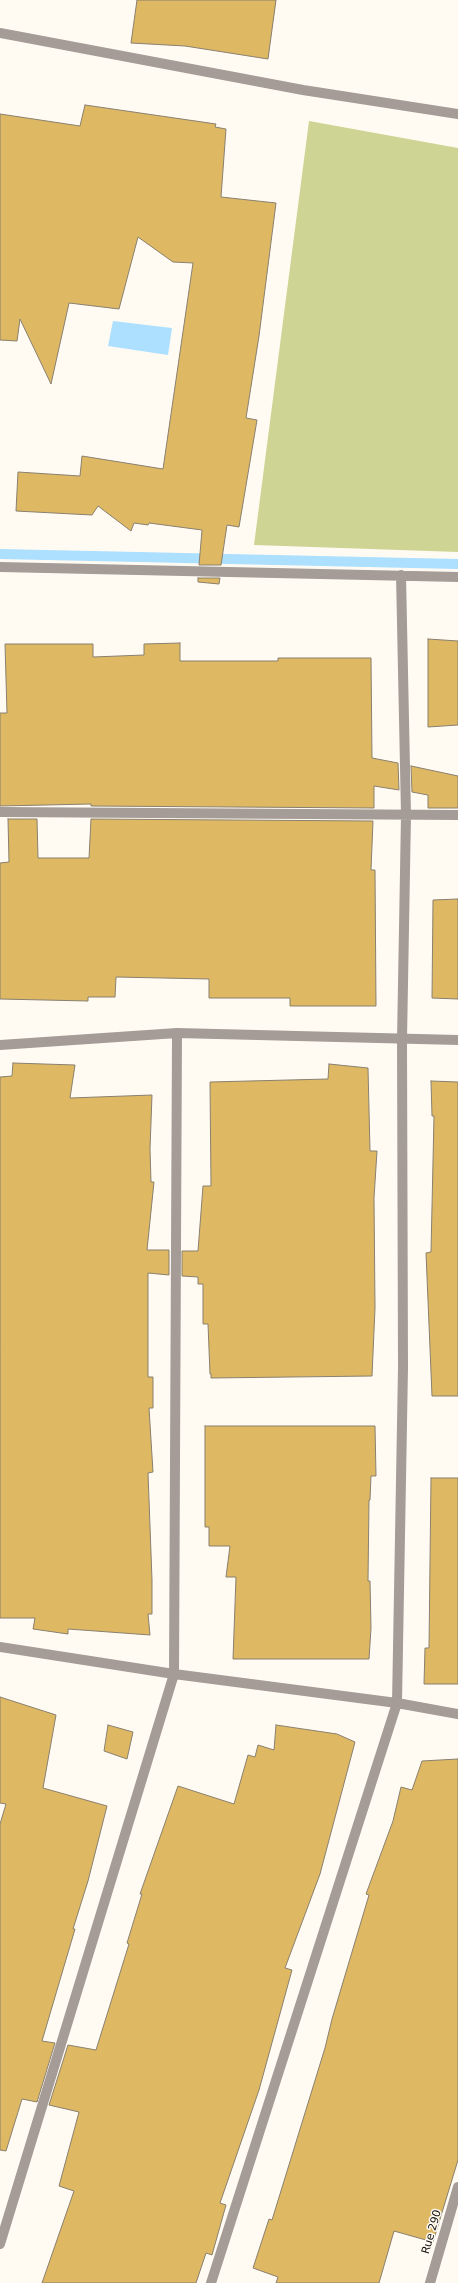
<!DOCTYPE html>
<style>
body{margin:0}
canvas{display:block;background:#fffbf3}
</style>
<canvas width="458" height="2283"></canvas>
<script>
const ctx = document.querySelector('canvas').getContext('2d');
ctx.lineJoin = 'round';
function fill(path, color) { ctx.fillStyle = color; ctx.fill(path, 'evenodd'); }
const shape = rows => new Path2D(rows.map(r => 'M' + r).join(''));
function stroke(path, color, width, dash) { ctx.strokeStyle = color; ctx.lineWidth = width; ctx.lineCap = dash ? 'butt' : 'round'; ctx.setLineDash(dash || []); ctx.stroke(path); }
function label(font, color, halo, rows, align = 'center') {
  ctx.font = font + ' "DejaVu Sans",sans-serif'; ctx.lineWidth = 3; ctx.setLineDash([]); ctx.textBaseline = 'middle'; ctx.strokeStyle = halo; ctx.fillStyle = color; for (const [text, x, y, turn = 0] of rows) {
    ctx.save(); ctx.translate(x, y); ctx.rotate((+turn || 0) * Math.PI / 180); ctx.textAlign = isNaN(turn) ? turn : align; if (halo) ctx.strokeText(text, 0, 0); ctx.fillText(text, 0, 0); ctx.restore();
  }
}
fill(shape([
 [309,121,458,148,458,552,254,545]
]), '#ced493');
fill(shape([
 [113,321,172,328,168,355,108,346]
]), '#addfff');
stroke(shape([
 [0,554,458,564]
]), '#addfff', 10);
const building = shape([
 [137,0,276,0,268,59,185,46,131,43,137,0],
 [85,105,216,124,215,127,226,129,221,197,276,203,259,336,246,418,257,420,239,527,227,525,221,565,199,565,202,530,149,523,148,525,134,523,131,531,98,506,92,515,16,511,18,472,80,476,82,456,163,469,193,263,173,262,138,237,119,309,69,303,51,384,20,319,17,341,0,340,0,114,80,126,85,105],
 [198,578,220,578,219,584,198,582,198,578],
 [428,639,458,641,458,725,428,727,428,639],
 [180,643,180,661,278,661,278,658,371,658,372,758,398,763,399,790,374,786,374,808,91,806,91,804,0,806,0,713,7,713,5,644,93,644,93,657,144,655,144,644,180,643],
 [411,766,458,776,458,808,428,808,428,795,412,792,411,766],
 [8,819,37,819,38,858,89,858,91,819,373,821,371,870,375,870,376,1006,290,1006,290,998,209,998,209,979,116,977,115,997,88,997,88,1001,0,999,0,863,9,862,8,819],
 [458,899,458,999,432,998,433,900,458,899],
 [13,1063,75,1065,70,1098,152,1095,150,1149,151,1182,154,1182,147,1250,169,1250,169,1275,148,1273,148,1377,153,1377,153,1408,149,1408,153,1472,148,1473,152,1580,152,1614,148,1614,150,1635,68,1629,68,1634,33,1629,35,1618,0,1618,0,1077,12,1076,13,1063],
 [329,1064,368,1068,370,1151,377,1151,374,1198,375,1308,372,1376,211,1378,211,1374,210,1374,208,1324,203,1324,203,1284,198,1284,198,1277,182,1276,182,1251,198,1251,203,1186,211,1186,210,1082,328,1079,329,1064],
 [431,1081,458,1082,458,1396,432,1396,426,1253,431,1252,434,1116,432,1116,431,1081],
 [205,1426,375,1426,376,1476,371,1476,370,1500,369,1500,368,1581,370,1581,371,1628,369,1659,233,1659,236,1577,226,1577,230,1546,209,1546,209,1527,205,1527,205,1426],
 [431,1478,458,1478,458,1684,424,1684,425,1648,429,1648,431,1478],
 [0,1697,56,1715,43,1788,107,1806,88,1881,73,1929,75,1929,42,2041,55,2043,37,2102,22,2099,6,2151,0,2150,0,1824,6,1804,0,1803,0,1697],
 [108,1725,133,1732,127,1759,104,1751,108,1725],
 [276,1725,337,1734,355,1742,320,1874,285,1968,292,1970,259,2090,220,2203,226,2205,212,2255,206,2253,196,2283,42,2283,74,2191,59,2186,79,2112,49,2105,68,2045,96,2050,129,1944,127,1943,142,1894,140,1894,178,1786,234,1804,248,1755,255,1757,258,1745,274,1750,276,1725],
 [458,1759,458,2160,433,2242,394,2231,379,2283,276,2283,278,2277,253,2268,269,2219,272,2220,325,2048,332,2019,369,1895,366,1894,393,1821,401,1787,412,1790,422,1761,458,1759]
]);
fill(building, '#deb863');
stroke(building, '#89806f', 1);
stroke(shape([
 [0,33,303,90,458,114],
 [0,567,458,577],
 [0,812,458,815],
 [0,1045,177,1033,458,1040],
 [0,1647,174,1674,397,1703,458,1714],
 [0,2244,174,1674,177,1033],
 [211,2283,397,1703,403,1368,402,1040,406,815,401,575],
 [430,2283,458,2187]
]), '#a59c97', 10);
label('11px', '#120e08', '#fffbf3', [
 ["Rue 290",432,2232,-74]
]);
</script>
